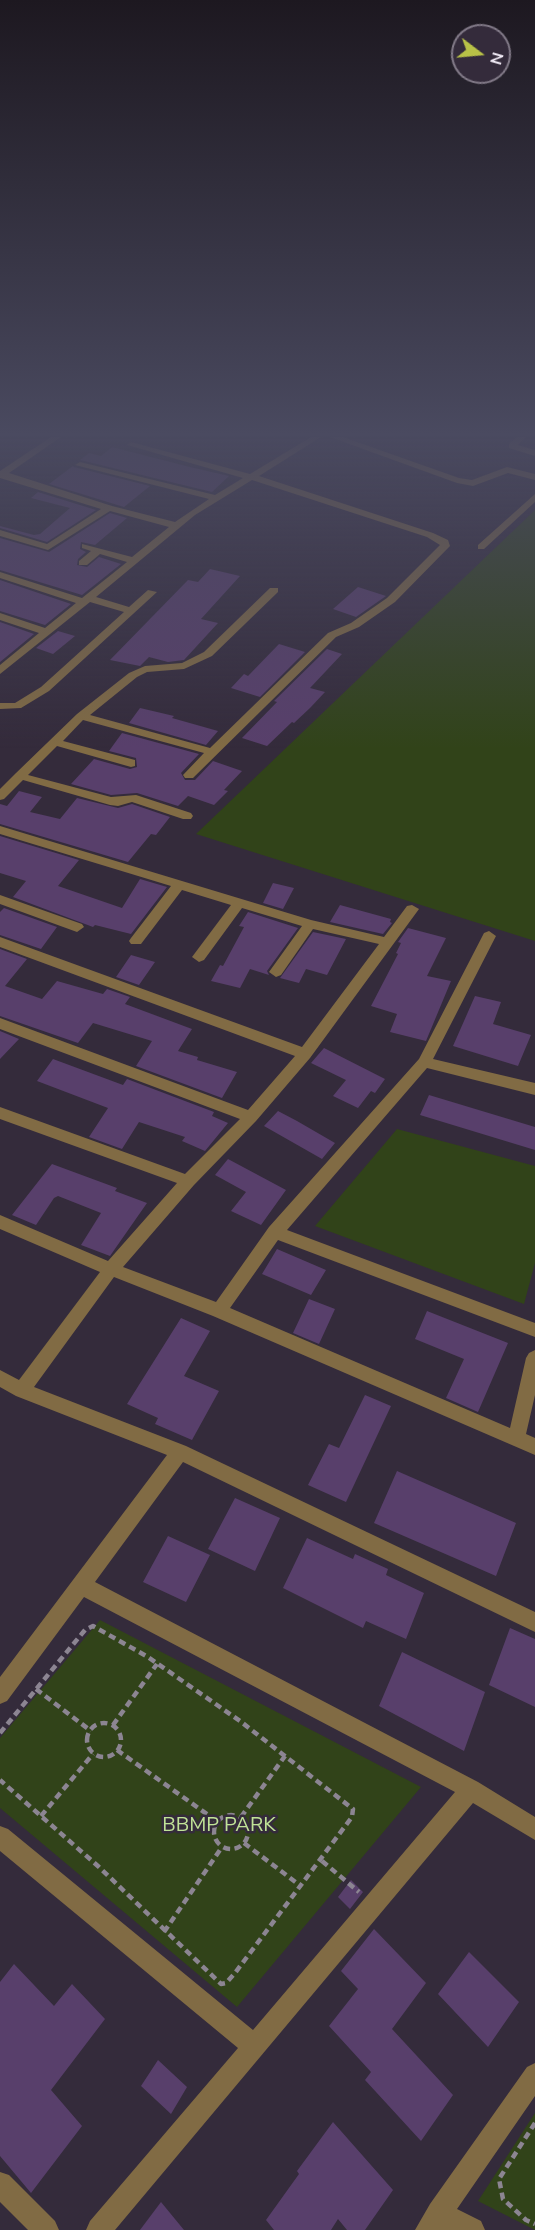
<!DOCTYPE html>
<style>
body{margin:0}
#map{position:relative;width:535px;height:2230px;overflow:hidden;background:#342b3b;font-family:"Nunito Sans",sans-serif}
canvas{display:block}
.north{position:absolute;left:451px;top:24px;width:60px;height:60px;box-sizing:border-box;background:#342b3b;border:2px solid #827a88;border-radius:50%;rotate:106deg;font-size:16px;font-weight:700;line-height:24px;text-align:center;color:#f7f1fc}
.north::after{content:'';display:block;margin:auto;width:21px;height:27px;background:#b8c147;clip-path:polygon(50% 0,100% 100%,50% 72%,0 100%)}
</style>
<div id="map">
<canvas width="535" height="2230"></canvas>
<div class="north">N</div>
</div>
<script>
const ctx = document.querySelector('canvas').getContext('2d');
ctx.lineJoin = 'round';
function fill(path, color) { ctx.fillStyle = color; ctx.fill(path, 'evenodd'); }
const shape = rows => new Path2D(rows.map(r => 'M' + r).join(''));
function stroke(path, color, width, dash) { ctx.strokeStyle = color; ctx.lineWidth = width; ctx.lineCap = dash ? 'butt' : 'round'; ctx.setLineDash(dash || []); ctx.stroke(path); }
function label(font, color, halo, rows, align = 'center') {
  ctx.font = font + ' "Nunito Sans",sans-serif'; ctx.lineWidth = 5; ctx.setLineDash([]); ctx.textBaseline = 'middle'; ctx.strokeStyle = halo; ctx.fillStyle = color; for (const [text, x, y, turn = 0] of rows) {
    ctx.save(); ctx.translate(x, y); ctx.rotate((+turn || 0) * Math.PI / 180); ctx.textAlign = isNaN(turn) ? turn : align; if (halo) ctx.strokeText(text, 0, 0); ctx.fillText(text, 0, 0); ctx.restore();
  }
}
fill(shape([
 [535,510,535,941,196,834],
 [397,1129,535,1166,535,1263,524,1304,315,1226],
 [100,1620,421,1787,237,2007,0,1808,0,1738],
 [535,2113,535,2230,478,2201]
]), '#314319');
fill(shape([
 [112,447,190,467,229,476,212,492,80,460,89,453,101,456],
 [73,466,74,467,150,486,124,507,49,484],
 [38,492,96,510,47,542,0,528,0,526,34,535,40,534,70,508,31,498],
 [110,513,127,518,95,545,81,542,80,549,86,552,78,559,77,565,87,567,99,557,121,564,82,595,0,570,0,538,49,552],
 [210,569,240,576,201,619,218,623,184,660,168,662,149,657,140,666,110,660,188,580,198,582],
 [0,580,71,604,45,625,0,611],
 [358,587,386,596,356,617,333,609],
 [0,622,34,634,0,662],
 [58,631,75,636,53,654,36,648],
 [279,644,305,652,260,697,231,688,244,674,248,676],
 [327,649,342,654,310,688,325,692,310,708,294,723,292,722,267,746,242,738,277,702,274,701],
 [140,708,174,716,172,718,218,731,206,745,129,723],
 [122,733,199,754,181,773,185,780,195,780,213,761,242,771,224,790,228,791,214,805,188,796,178,806,137,793,111,795,71,784,94,759,130,769,137,767,136,758,109,751],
 [19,791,42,797,30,812,60,819,77,798,118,808,132,804,170,817,156,835,151,834,128,862,0,824,0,804,7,806],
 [0,836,79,860,58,886,122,908,140,879,167,887,131,934,95,925,93,927,13,897,26,881,0,873],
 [273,883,294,888,283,909,263,903],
 [340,905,391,919,390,922,392,923,383,934,330,922],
 [4,908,57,927,41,949,0,935,0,912],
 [248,912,298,928,267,971,269,975,250,969,240,988,211,981,220,965,223,966,244,927,239,926],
 [408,928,446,938,427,976,451,981,426,1041,390,1032,397,1014,371,1006,398,954,396,953,401,943,398,942],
 [313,932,346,939,327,975,306,969,299,983,280,978],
 [0,949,27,959,5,986,42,999,57,981,103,994,107,989,130,997,125,1004,192,1029,178,1051,198,1057,197,1060,237,1072,222,1098,136,1066,152,1041,93,1023,78,1043,0,1016],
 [131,955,155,962,139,985,116,977],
 [475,996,501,1002,493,1024,531,1035,518,1066,453,1046],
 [0,1031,19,1039,0,1059],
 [324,1048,385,1079,375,1093,371,1091,358,1108,333,1096,346,1080,311,1063],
 [53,1059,123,1085,127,1079,214,1112,212,1116,228,1123,205,1151,182,1141,185,1137,139,1122,122,1149,89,1137,108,1108,37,1081],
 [429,1095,535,1127,535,1150,420,1115],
 [278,1111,297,1121,335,1143,322,1159,264,1126],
 [228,1159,286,1190,261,1225,231,1211,246,1192,215,1175],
 [52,1164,117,1188,115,1191,147,1203,110,1256,81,1245,101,1213,58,1196,54,1198,36,1225,12,1215],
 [277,1249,326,1270,311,1295,262,1274],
 [309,1299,335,1309,319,1344,293,1333],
 [427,1311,508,1343,478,1412,446,1398,464,1359,415,1339],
 [181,1318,210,1331,184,1376,219,1391,192,1440,155,1424,158,1418,127,1404],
 [365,1395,391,1406,346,1502,308,1485,329,1444,339,1448],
 [397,1471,516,1523,496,1576,374,1523],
 [235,1498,280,1518,255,1571,208,1549],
 [168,1536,210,1555,186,1602,143,1582],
 [307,1538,353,1559,355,1554,388,1569,386,1575,424,1593,406,1639,366,1621,363,1628,283,1588],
 [510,1628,535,1639,535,1707,489,1685],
 [402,1652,485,1692,464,1751,379,1706],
 [351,1880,363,1892,350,1909,338,1897],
 [374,1929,426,1983,392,2029,453,2095,421,2141,365,2080,371,2072,329,2026,358,1989,341,1971],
 [469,1952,519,2002,488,2047,438,1994],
 [14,1964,54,2006,72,1984,105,2019,51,2090,82,2126,31,2193,0,2156,0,1982],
 [158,2060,187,2087,171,2114,141,2086],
 [333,2122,393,2190,365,2230,347,2230,338,2219,331,2230,274,2230,266,2220,299,2174,297,2171],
 [161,2202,184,2230,140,2230]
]), '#583f6b');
stroke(shape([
 [36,1689,91,1731],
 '87 1740a17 17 0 1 1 34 0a17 17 0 1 1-34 0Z',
 [113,1725,157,1664],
 [0,1733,85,1630,93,1626,148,1657,240,1721,353,1809,352,1817,235,1973,226,1983,221,1984,99,1867,0,1780],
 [117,1750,218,1822],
 '214 1832a17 17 0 1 1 34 0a17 17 0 1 1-34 0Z',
 [41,1816,93,1754],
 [241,1817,285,1756],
 [244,1843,302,1887],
 [322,1861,359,1892],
 [164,1932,222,1847],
 [535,2123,499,2179,503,2199,526,2220,535,2224]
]), '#8c8592', 4.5, [7, 4.5]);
fill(shape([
 [51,437,61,437,9,473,112,506,175,522,209,499,75,465,80,462,215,495,243,478,127,445,131,442,250,474,311,437,321,437,259,476,433,533,448,540,450,546,395,602,359,627,336,637,193,778,185,778,183,775,204,753,83,720,63,741,135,760,135,766,131,767,57,746,28,775,111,797,136,795,191,813,193,816,191,819,183,819,132,802,118,806,110,805,23,780,4,799,0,800,0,789,16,773,77,714,129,673,145,666,182,663,204,652,270,588,278,588,278,592,212,656,184,669,147,672,137,677,90,715,210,748,328,633,351,623,387,598,440,545,427,537,252,480,195,515,96,597,129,607,148,590,157,592,49,691,21,708,0,709,0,703,15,703,41,687,124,612,90,602,0,674,0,665,39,633,0,620,0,613,45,628,76,603,0,578,0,572,82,598,127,562,100,554,87,565,79,565,79,561,91,551,82,548,82,544,132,557,169,527,110,511,48,550,0,536,0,530,47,544,101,509,0,478,0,471,51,437],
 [330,437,343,437,459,478,472,480,507,467,535,474,535,480,508,473,473,486,457,483,330,437],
 [517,437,526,437,518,445,535,450,535,456,509,448,509,444,517,437],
 [535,494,535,502,484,549,478,549,478,545,535,494],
 [0,826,311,920,384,937,407,906,412,905,419,909,310,1058,256,1121,194,1185,123,1267,216,1302,269,1227,419,1059,484,933,489,931,496,936,433,1059,535,1083,535,1095,427,1068,287,1230,535,1323,535,1337,278,1240,230,1308,510,1428,526,1358,529,1353,535,1350,535,1395,526,1434,535,1438,535,1455,213,1316,114,1277,34,1387,186,1446,535,1612,535,1632,183,1462,95,1582,478,1782,535,1817,535,1840,473,1803,115,2230,86,2230,90,2221,238,2048,0,1851,0,1826,8,1829,253,2030,455,1792,84,1597,7,1701,0,1704,0,1677,167,1455,16,1396,0,1387,0,1370,19,1380,100,1272,0,1229,0,1215,108,1261,177,1183,0,1119,0,1107,185,1174,240,1119,0,1029,0,1018,248,1110,295,1056,0,947,0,937,302,1047,379,944,313,929,281,975,276,977,269,972,302,926,242,908,204,960,199,962,192,957,231,905,182,890,141,944,131,944,129,941,131,938,171,886,0,834,0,826],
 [0,895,82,924,84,927,77,932,0,904,0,895],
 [535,2063,535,2096,457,2209,481,2221,485,2230,415,2230,430,2204,527,2067,535,2063],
 [0,2172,9,2175,55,2221,59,2230,28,2230,0,2202,0,2172]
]), '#816b44');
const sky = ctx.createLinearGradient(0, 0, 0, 749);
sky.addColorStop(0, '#1d1820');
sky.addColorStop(0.58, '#4a4a60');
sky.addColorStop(1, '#4a4a6000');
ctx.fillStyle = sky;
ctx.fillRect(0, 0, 535, 749);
label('20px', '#c0e397', '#342b3b', [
 ["BBMP PARK",219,1826]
]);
</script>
